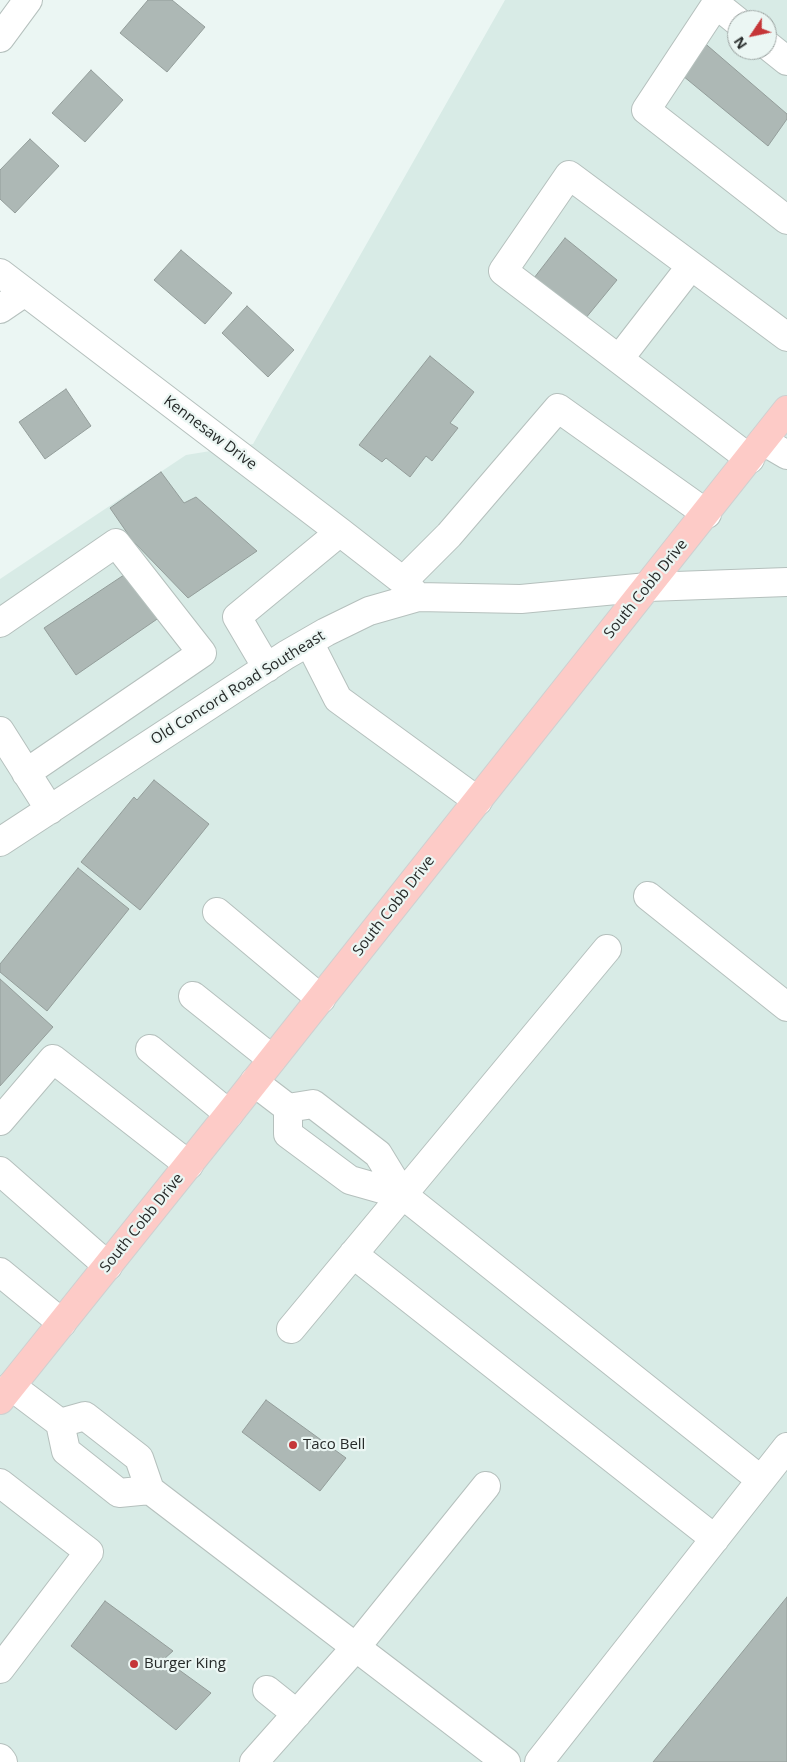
<!DOCTYPE html>
<style>
body{margin:0}
#map{position:relative;width:787px;height:1762px;overflow:hidden;background:#ebf6f3;font-family:"Open Sans",sans-serif}
canvas{display:block}
.north{position:absolute;left:727px;top:10px;width:50px;height:50px;box-sizing:border-box;background:#ebf6f3;border:1px solid #9ca4a2;border-radius:50%;rotate:236deg;font-size:14px;font-weight:700;line-height:20px;text-align:center;color:#262a29}
.north::after{content:'';display:block;margin:auto;width:18px;height:22px;background:#c53638;clip-path:polygon(50% 0,100% 100%,50% 72%,0 100%)}
</style>
<div id="map">
<canvas width="787" height="1762"></canvas>
<div class="north">N</div>
</div>
<script>
const ctx = document.querySelector('canvas').getContext('2d');
ctx.lineJoin = 'round';
function fill(path, color) { ctx.fillStyle = color; ctx.fill(path, 'evenodd'); }
const shape = rows => new Path2D(rows.map(r => 'M' + r).join(''));
function stroke(path, color, width, dash) { ctx.strokeStyle = color; ctx.lineWidth = width; ctx.lineCap = dash ? 'butt' : 'round'; ctx.setLineDash(dash || []); ctx.stroke(path); }
function label(font, color, halo, rows, align = 'center') {
  ctx.font = font + ' "Open Sans",sans-serif'; ctx.lineWidth = 4.5; ctx.setLineDash([]); ctx.textBaseline = 'middle'; ctx.strokeStyle = halo; ctx.fillStyle = color; for (const [text, x, y, turn = 0] of rows) {
    ctx.save(); ctx.translate(x, y); ctx.rotate((+turn || 0) * Math.PI / 180); ctx.textAlign = isNaN(turn) ? turn : align; if (halo) ctx.strokeText(text, 0, 0); ctx.fillText(text, 0, 0); ctx.restore();
  }
}
fill(shape([
 [505,0,787,0,787,1762,0,1762,0,579,186,455,253,444],
 [737,20,767,20,767,50,737,50]
]), '#d8ebe6');
const building = shape([
 [148,0,172,0,205,27,167,72,120,33,148,0],
 [701,40,787,114,787,119,768,146,677,71,701,40],
 [91,70,123,100,85,142,52,113,91,70],
 [30,139,59,166,15,213,0,199,0,170,30,139],
 [565,238,617,280,585,319,534,278,565,238],
 [181,250,232,293,205,324,154,280,181,250],
 [247,306,294,350,268,377,222,333,247,306],
 [430,356,474,392,450,423,458,428,432,461,426,456,410,477,386,458,382,462,359,445,430,356],
 [66,389,91,426,45,459,19,422,66,389],
 [161,472,184,503,196,497,257,551,188,598,132,540,110,508,161,472],
 [133,569,163,615,76,675,44,628,133,569],
 [154,780,209,824,140,910,81,862,134,797,137,800,154,780],
 [78,868,129,909,47,1011,0,972,0,964,78,868],
 [0,979,53,1027,0,1086,0,979],
 [266,1400,346,1458,320,1491,242,1432,266,1400],
 [787,1597,787,1762,653,1762,787,1597],
 [105,1601,173,1651,164,1659,211,1693,176,1730,71,1646,105,1601]
]);
fill(building, '#adb8b5');
stroke(building, '#949e9b', 1);
const minor = shape([
 [737,21,716,4,646,110,787,220],
 [0,38,28,0],
 [767,45,787,61],
 [0,273,340,532,403,581,418,597],
 [0,309,25,292],
 [619,359,691,266],
 [763,441,787,455],
 [750,459,503,271,569,175,787,337],
 [403,581,449,535,558,408,707,514],
 [0,623,116,543,202,653,26,773],
 [309,642,338,699,478,801],
 [267,668,237,617,340,532],
 [0,731,50,810],
 [0,842,286,655,326,632,369,611,418,597,521,599,648,587,787,582],
 [648,896,787,1007],
 [217,912,321,999],
 [193,996,272,1059],
 [150,1049,229,1114],
 [254,1082,288,1108,313,1104,378,1154,403,1195,761,1480],
 [288,1108,288,1134,350,1180,403,1195],
 [0,1121,53,1059,189,1165],
 [0,1171,108,1266],
 [353,1254,715,1539],
 [0,1272,62,1323],
 [291,1329,607,949],
 [11,1386,60,1423,66,1451,119,1493,150,1490],
 [60,1423,85,1416,139,1458,150,1490,506,1762],
 [0,1483,89,1552,0,1669],
 [267,1690,297,1714],
 [0,1758,3,1762],
 [254,1762,356,1647,486,1486],
 [539,1762,787,1447]
]);
const major = shape([
 [0,1400,229,1114,787,410]
]);
stroke(minor, '#b5c0bd', 30);
stroke(major, '#cfd0d0', 30);
stroke(minor, '#fff', 28);
stroke(major, '#fdcbc7', 28);
for (const [x, y, r, color] of [
 [293,1445,5,"#c53638"],
 [134,1664,5,"#c53638"]
]) { const dot = new Path2D(); dot.arc(x, y, r, 0, 2 * Math.PI); ctx.fillStyle = color; ctx.fill(dot); stroke(dot, '#ebf6f3', 2); }
label('15px', '#262a29', '#ebf6f3', [
 ["Kennesaw Drive",210,433,37],
 ["South Cobb Drive",646,589,-51],
 ["Old Concord Road Southeast",238,688,-32],
 ["South Cobb Drive",394,906,-52],
 ["South Cobb Drive",142,1223,-51]
]);
label('15px', '#262a29', '#ebf6f3', [
 ["Taco Bell",303,1445],
 ["Burger King",144,1664]
], 'left');
</script>
